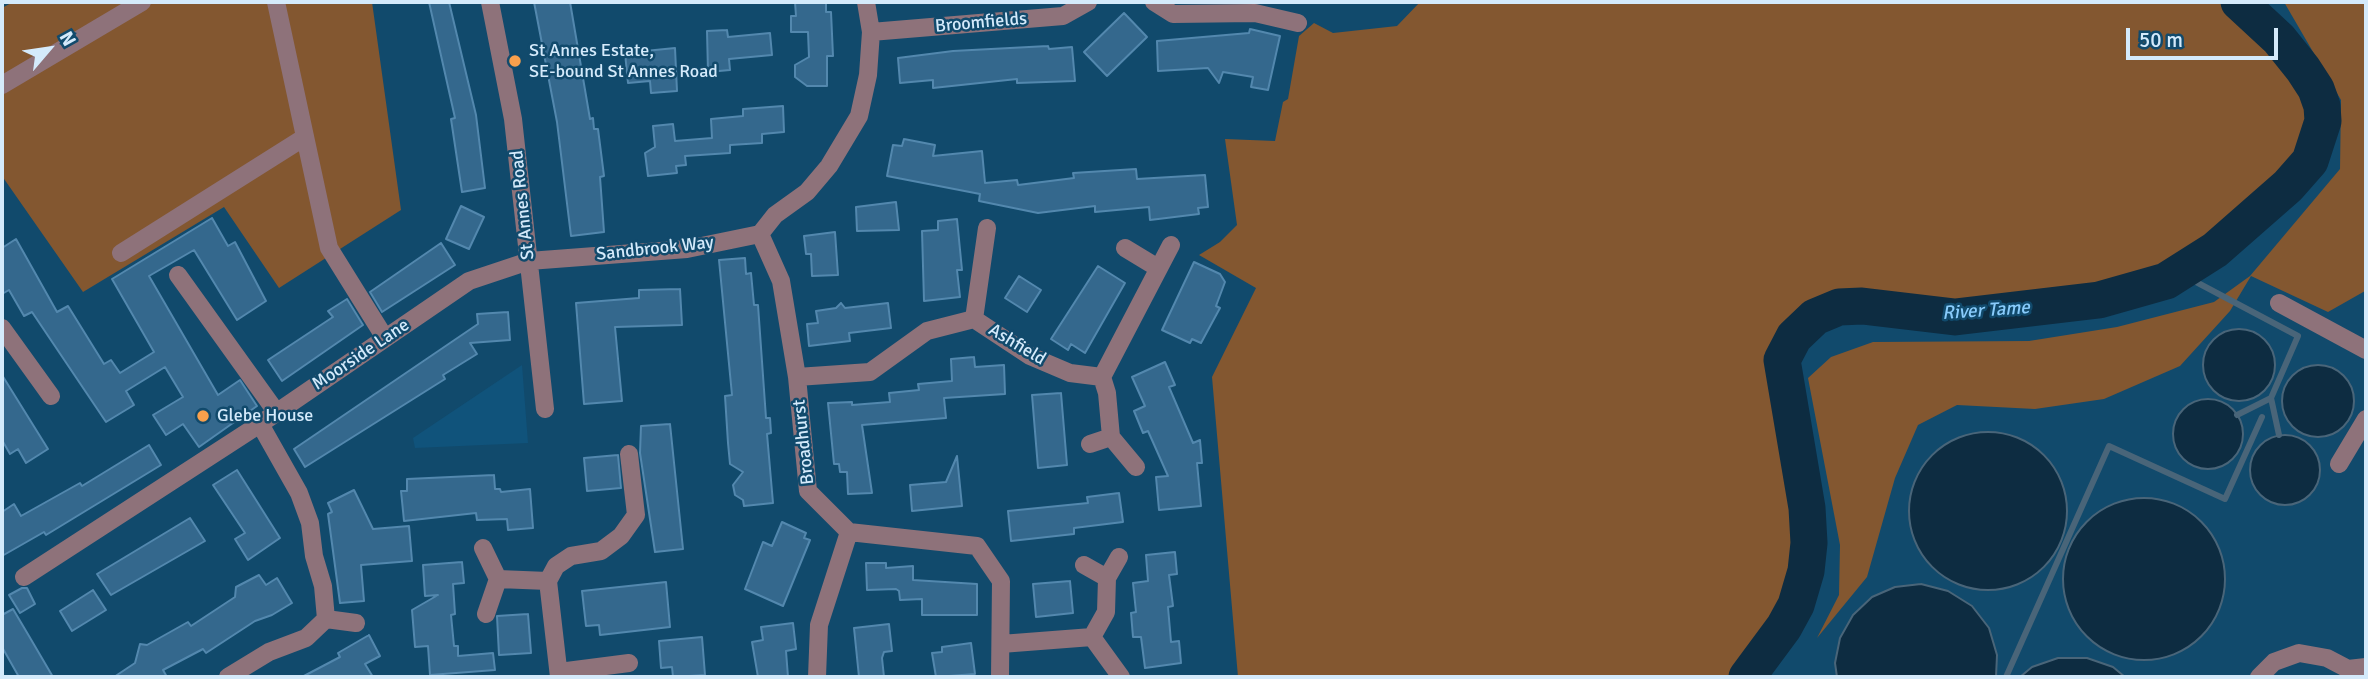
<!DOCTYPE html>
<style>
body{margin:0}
#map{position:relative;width:2368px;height:679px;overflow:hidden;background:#114a6c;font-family:Signika,sans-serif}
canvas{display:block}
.frame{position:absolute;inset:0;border:4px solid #d4eafb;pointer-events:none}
.north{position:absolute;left:14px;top:14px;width:70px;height:70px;-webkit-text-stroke:5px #114a6c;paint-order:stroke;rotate:61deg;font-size:19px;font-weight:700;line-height:28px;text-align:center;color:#d4eafb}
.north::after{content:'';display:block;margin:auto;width:24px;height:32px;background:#d4eafb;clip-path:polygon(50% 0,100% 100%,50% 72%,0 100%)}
.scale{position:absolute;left:2126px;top:28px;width:152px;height:32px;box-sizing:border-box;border:4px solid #d4eafb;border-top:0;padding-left:9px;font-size:21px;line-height:24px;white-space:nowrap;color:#d4eafb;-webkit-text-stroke:5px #114a6c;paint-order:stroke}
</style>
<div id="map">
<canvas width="2368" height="679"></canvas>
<div class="frame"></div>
<div class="north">N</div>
<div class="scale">50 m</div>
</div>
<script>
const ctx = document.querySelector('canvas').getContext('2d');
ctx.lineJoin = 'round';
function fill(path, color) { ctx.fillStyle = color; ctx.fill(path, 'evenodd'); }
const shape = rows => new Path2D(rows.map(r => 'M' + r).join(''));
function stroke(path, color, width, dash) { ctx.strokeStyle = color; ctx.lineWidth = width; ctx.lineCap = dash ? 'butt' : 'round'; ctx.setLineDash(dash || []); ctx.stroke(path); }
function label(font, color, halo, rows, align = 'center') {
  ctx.font = font + ' Signika,sans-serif'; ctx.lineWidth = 5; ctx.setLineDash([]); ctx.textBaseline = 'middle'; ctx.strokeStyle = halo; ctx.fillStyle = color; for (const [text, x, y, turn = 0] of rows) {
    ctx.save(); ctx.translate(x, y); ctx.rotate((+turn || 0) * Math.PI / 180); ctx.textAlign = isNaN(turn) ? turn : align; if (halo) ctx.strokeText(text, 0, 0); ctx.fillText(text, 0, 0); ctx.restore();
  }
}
fill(shape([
 [522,365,528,443,415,448,413,438]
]), '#10537b');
fill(shape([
 [13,2,372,2,401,210,279,288,224,207,83,292,2,176,2,8],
 [1420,2,2239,2,2279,39,2303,69,2316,89,2322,106,2323,121,2310,161,2288,186,2215,250,2166,281,2099,300,1955,317,1862,306,1839,307,1827,311,1804,326,1794,337,1782,360,1807,508,1809,543,1806,571,1796,605,1784,627,1747,677,1238,677,1212,377,1256,288,1199,255,1220,242,1237,225,1225,139,1275,141,1283,102,1288,99,1299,36,1314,23,1333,33,1397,26],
 [2284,2,2366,2,2365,291,2328,312,2251,276,2230,311,2180,366,2104,399,2035,409,1957,405,1918,425,1895,478,1867,577,1817,638,1839,595,1840,545,1808,378,1831,357,1873,342,2029,341,2117,327,2214,302,2250,276,2340,169,2341,100]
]), '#835730');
const water = shape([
 '2203 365a36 36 0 1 1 72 0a36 36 0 1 1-72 0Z',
 '2282 401a36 36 0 1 1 72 0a36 36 0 1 1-72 0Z',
 '2173 434a35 35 0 1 1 70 0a35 35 0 1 1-70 0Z',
 '1909 511a79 79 0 1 1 158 0a79 79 0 1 1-158 0Z',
 '2250 470a35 35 0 1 1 70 0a35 35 0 1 1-70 0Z',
 '2063 579a81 81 0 1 1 162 0a81 81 0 1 1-162 0Z',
 [1921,584,1948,591,1972,606,1989,628,1997,655,1996,677,1837,677,1835,663,1840,638,1853,615,1872,597,1895,587,1921,584],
 [2058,658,2087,658,2113,667,2125,677,2020,677,2032,667,2058,658]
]);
fill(water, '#0d2c41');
stroke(water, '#496579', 2);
stroke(shape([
 [2181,274,2298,336,2271,398,2237,415],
 [2271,398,2279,435],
 [2006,677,2109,446,2225,499,2262,417]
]), '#496579', 6);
stroke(shape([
 [1747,677,1784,627,1796,605,1806,571,1809,543,1807,508,1782,360,1794,337,1815,317,1839,307,1862,306,1955,317,2099,300,2166,281,2215,250,2288,186,2310,161,2323,121,2322,106,2316,89,2303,69,2279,39,2239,2]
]), '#0d2c41', 37);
const building = shape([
 [429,2,449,2,476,115,485,188,462,192,451,119,455,118,429,2],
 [534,2,570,2,590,119,593,118,594,129,598,129,604,176,600,177,604,232,571,236,557,122,534,2],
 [795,2,826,2,826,12,831,12,833,56,827,56,827,86,807,86,795,77,795,65,809,57,808,32,791,32,791,16,796,16,795,2],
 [1124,13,1147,37,1107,76,1084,52,1124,13],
 [1250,29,1280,36,1268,90,1251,87,1253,77,1223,72,1219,83,1208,68,1158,71,1157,41,1249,33,1250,29],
 [727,30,728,37,770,33,772,55,729,59,730,70,708,72,707,31,727,30],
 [1048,46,1049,49,1072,47,1075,81,1017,83,1017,79,933,88,933,80,900,83,898,58,953,51,1048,46],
 [675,48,677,91,651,93,650,81,628,83,625,53,675,48],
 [783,106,784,132,762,134,762,143,730,145,730,153,685,156,686,165,676,166,677,173,648,176,645,153,655,147,653,126,673,124,675,141,712,138,711,119,743,116,743,109,783,106],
 [904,139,935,145,933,156,982,151,985,183,1017,180,1018,185,1074,178,1073,173,1136,169,1137,179,1205,175,1208,207,1198,208,1199,214,1150,220,1149,207,1095,212,1095,206,1038,213,979,201,980,194,887,176,893,145,902,146,904,139],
 [896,202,899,230,857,231,856,207,896,202],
 [461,206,484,217,469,249,446,239,461,206],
 [212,218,228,246,235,242,266,301,237,320,194,250,149,276,218,395,240,380,257,406,199,447,183,424,166,435,153,415,183,397,165,367,126,391,134,405,106,422,32,312,24,316,9,290,2,294,2,248,16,239,57,312,68,306,104,364,111,360,120,373,154,352,112,279,212,218],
 [957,219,962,270,957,270,960,297,924,301,922,231,938,230,938,221,957,219],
 [835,232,838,275,812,276,811,254,806,254,804,236,835,232],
 [441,243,455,265,382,312,370,292,441,243],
 [745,258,746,274,751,273,754,305,758,305,766,418,770,418,771,433,767,434,773,503,744,506,743,500,735,495,733,485,743,472,730,464,728,443,725,396,732,395,719,260,745,258],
 [1194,262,1220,274,1225,282,1216,306,1220,308,1201,343,1192,339,1190,343,1162,330,1194,262],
 [1098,266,1125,283,1085,353,1071,344,1068,350,1051,339,1098,266],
 [1019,276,1041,290,1027,312,1005,298,1019,276],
 [680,289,682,325,615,327,622,401,584,404,576,303,639,298,639,290,680,289],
 [347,299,363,325,282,381,268,360,333,317,328,311,347,299],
 [841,303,845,308,888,303,891,328,849,333,850,341,809,346,807,324,818,323,816,311,836,308,841,303],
 [508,312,510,340,470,343,477,354,443,375,445,379,305,467,294,449,478,324,477,314,508,312],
 [974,357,975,367,1004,365,1005,394,944,398,946,418,862,425,872,493,848,494,847,472,840,472,839,464,834,464,828,403,852,402,852,405,890,402,889,393,919,390,918,384,952,381,951,359,974,357],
 [1165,362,1175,385,1169,387,1193,443,1200,440,1202,463,1197,463,1201,506,1159,510,1156,477,1168,476,1148,431,1143,433,1134,411,1145,406,1132,377,1165,362],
 [2,375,48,449,26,463,18,449,10,454,2,440,2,375],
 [1061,393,1067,465,1038,468,1032,395,1061,393],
 [670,424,683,549,655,552,640,453,641,426,670,424],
 [149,445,161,465,46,535,44,532,2,556,2,512,14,504,21,516,80,483,82,486,149,445],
 [618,455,621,488,587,491,584,458,618,455],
 [957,456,962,506,912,511,910,485,946,482,957,456],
 [237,470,280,538,248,560,235,539,245,533,213,485,237,470],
 [494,475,495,489,500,489,501,492,530,489,533,528,508,530,507,519,477,520,476,513,404,521,401,491,407,491,407,479,494,475],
 [354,490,373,529,409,526,412,561,361,565,364,601,340,603,328,514,332,512,328,503,354,490],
 [1119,493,1123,522,1074,528,1074,534,1011,541,1008,511,1088,503,1087,497,1119,493],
 [190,518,205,541,111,595,97,574,190,518],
 [782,522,806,533,804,538,810,540,783,606,745,589,763,542,772,546,782,522],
 [1175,552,1177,574,1169,575,1173,606,1168,607,1171,642,1179,641,1181,663,1145,668,1141,637,1133,637,1131,613,1136,612,1133,583,1148,581,1146,555,1175,552],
 [462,562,464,583,453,584,455,614,451,615,454,646,458,646,458,656,493,653,495,670,430,675,428,646,415,647,412,610,438,595,425,596,423,565,462,562],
 [866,563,886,563,886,568,913,566,913,580,977,584,977,615,922,615,922,599,900,600,899,591,896,589,867,590,866,563],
 [259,575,266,585,277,578,292,603,272,615,255,621,206,653,203,649,163,670,167,677,114,677,135,663,140,644,147,645,188,622,191,626,235,597,236,587,259,575],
 [1070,581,1073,613,1036,617,1033,584,1070,581],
 [666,582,670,627,600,635,599,625,586,626,582,591,666,582],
 [22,588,27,588,35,604,20,613,9,595,22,588],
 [93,590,106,610,72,631,60,611,93,590],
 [13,609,29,636,53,677,19,677,2,647,2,615,13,609],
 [528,614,531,653,499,655,497,616,528,614],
 [793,623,796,649,786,651,788,677,758,677,752,642,763,640,761,627,793,623],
 [889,624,892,651,884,652,882,658,884,677,859,677,854,628,889,624],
 [369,635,380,656,365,664,373,677,302,677,340,657,338,653,369,635],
 [702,637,705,675,673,677,672,667,661,668,659,641,702,637],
 [971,643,975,674,936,677,932,653,942,652,942,647,971,643]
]);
fill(building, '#34688d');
stroke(building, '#5388ae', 2);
stroke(shape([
 [276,2,329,248,385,338],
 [490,2,513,119,545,409],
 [1154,2,1173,14,1255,13,1298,23],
 [871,32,1063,16,1088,2],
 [2,85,142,2],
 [760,234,781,281,797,377,808,491,849,532,977,546,1001,581,1000,677],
 [1125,248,1158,268],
 [121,253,305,137],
 [178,275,277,413],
 [2279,303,2366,350],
 [974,319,987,228],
 [2,328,51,396],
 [797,377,870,372,927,331,974,319,1030,356,1070,373,1102,377,1171,245],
 [1102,377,1107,393,1111,437,1136,467],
 [1090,444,1111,437],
 [2339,464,2366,419],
 [483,548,498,579,548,581],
 [1119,557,1107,578,1106,612,1092,637,1121,677],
 [1084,565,1107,578],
 [24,577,260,424,469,281,529,261,687,249,760,234,775,215,807,192,829,166,859,116,868,75,871,32,866,2],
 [548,581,556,566,571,556,601,551,621,536,636,515,629,454],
 [548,581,559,677],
 [486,614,498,579],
 [326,619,356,623],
 [1001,644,1092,637],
 [559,672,629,663],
 [228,677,269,652,306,638,326,619,323,586,314,556,310,523,299,493,260,424],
 [817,677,819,625,849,532],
 [2259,677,2274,662,2299,653,2327,658,2348,669,2366,667]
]), '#8e727a', 18);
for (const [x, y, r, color] of [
 [515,61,7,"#f9a04c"],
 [203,416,7,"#f9a04c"]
]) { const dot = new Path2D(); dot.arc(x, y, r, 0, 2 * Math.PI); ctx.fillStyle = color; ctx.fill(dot); stroke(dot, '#114a6c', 2.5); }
label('18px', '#d4eafb', '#114a6c', [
 ["Broomfields",981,23,-5],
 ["St Annes Road",523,205,-96],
 ["Sandbrook Way",655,249,-6],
 ["Ashfield",1017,345,31],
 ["Moorside Lane",361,355,-34],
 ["Broadhurst",804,442,-96]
]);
label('18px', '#d4eafb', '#114a6c', [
 ["St Annes Estate,",529,51],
 ["SE-bound St Annes Road",529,72],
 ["Glebe House",217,416]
], 'left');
label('italic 19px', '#89ccfc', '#114a6c', [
 ["River Tame",1986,311,-4]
]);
</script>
